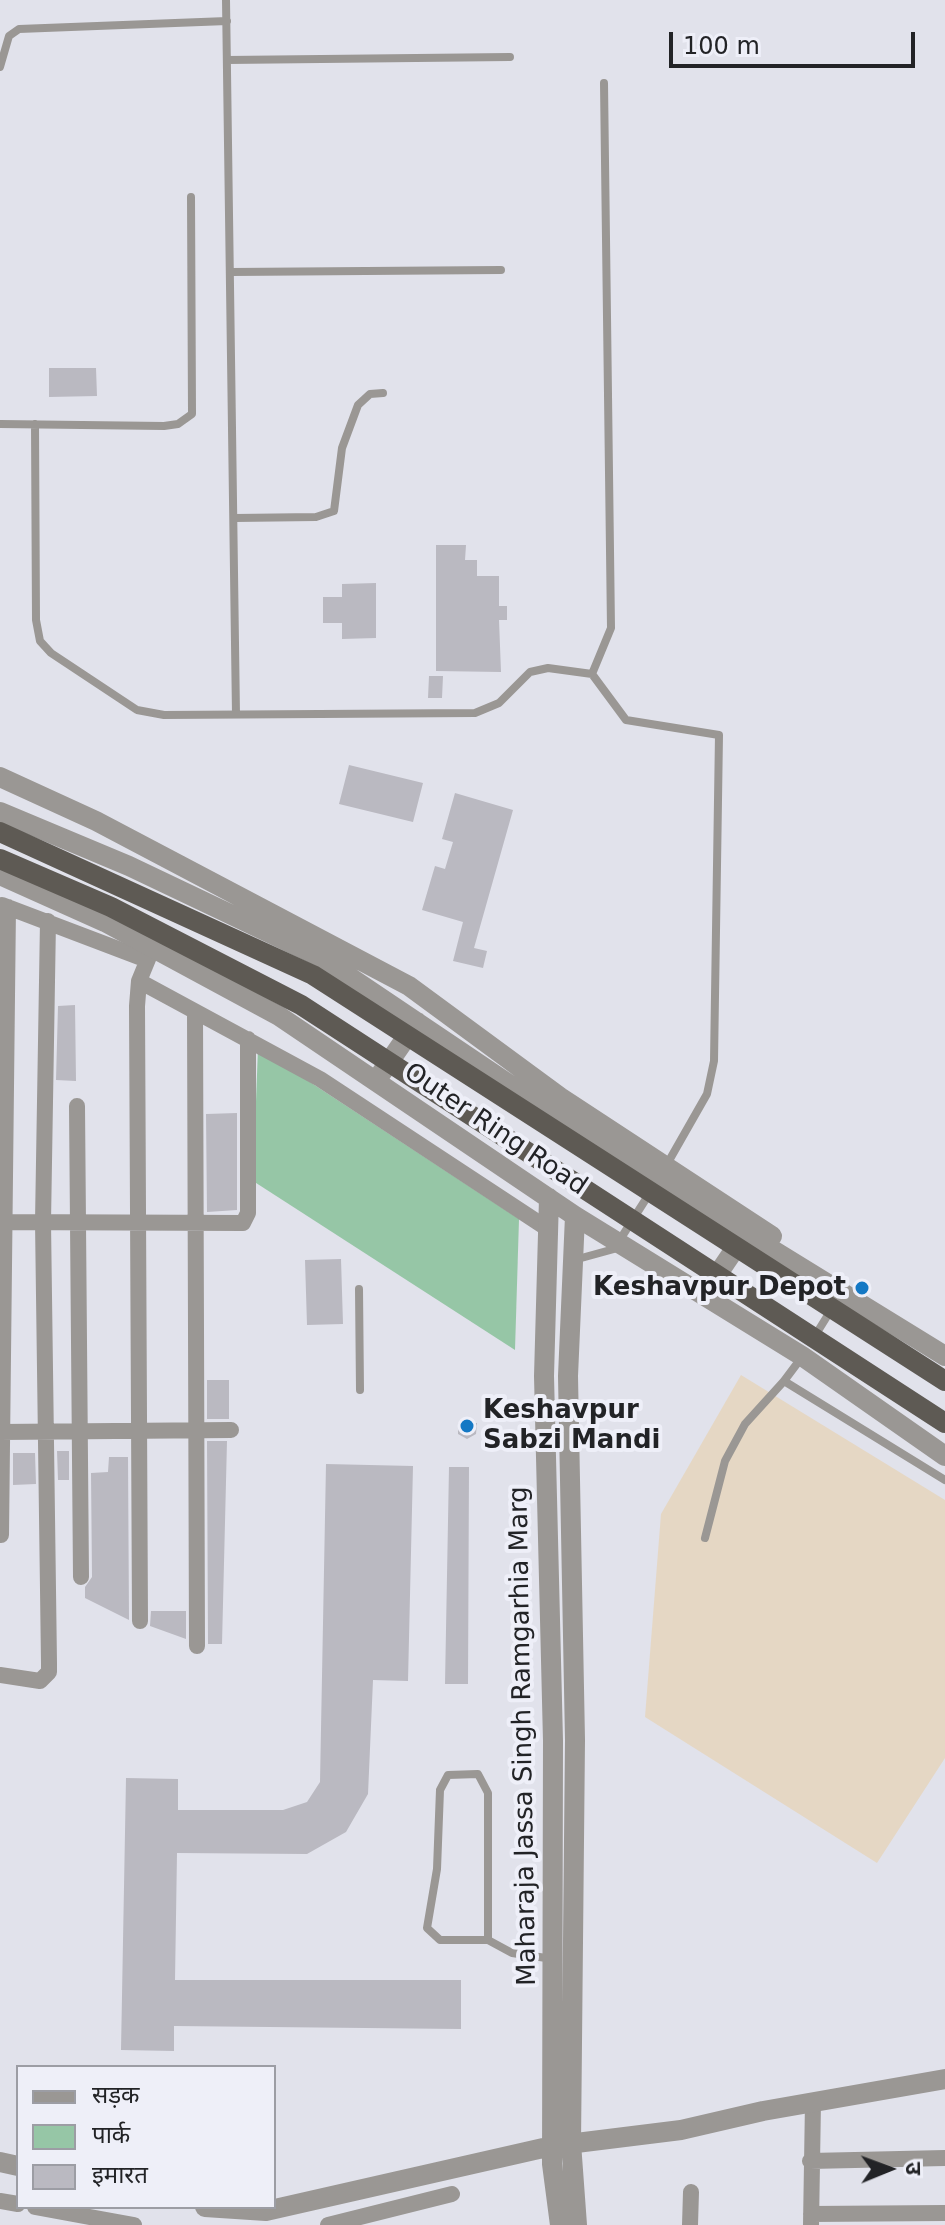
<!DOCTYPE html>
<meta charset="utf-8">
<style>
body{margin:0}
#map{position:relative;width:945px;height:2225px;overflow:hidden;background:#e1e2eb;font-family:"DejaVu Sans","Noto Sans Devanagari",sans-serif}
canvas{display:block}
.legend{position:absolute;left:16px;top:2065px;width:260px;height:144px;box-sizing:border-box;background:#eeeff8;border:2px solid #9c9da4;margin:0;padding:10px 14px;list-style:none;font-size:24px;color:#222326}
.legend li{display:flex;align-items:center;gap:16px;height:40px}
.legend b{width:40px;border:2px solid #9c9da4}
.north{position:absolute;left:849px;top:2129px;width:80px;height:80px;-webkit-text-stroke:6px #eeeff8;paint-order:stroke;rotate:89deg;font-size:22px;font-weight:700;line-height:32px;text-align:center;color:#222326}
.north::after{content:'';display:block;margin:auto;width:28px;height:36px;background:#222326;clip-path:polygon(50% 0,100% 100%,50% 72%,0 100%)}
.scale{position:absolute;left:669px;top:32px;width:246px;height:36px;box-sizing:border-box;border:4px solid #222326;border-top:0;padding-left:10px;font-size:24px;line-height:28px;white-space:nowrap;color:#222326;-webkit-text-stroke:6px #eeeff8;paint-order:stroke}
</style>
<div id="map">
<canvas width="945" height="2225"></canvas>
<ul class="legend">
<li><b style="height:10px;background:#9a9794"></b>सड़क</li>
<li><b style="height:22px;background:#96c6a6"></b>पार्क</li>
<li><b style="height:22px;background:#bab9c1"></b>इमारत</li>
</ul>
<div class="north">उ</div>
<div class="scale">100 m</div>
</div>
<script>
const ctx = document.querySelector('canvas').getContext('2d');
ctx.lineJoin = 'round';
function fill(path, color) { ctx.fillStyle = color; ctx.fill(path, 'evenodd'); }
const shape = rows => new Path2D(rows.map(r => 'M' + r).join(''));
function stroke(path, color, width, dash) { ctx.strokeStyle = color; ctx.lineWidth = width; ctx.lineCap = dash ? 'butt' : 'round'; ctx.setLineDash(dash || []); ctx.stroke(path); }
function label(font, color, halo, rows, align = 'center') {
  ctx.font = font + ' "DejaVu Sans",sans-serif'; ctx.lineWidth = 8; ctx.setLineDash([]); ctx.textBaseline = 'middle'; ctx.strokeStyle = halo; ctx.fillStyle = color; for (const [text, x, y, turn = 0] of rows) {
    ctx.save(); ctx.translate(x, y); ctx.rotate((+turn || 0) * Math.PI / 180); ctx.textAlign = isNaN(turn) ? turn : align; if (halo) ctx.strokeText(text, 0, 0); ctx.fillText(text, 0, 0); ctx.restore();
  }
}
fill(shape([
 [741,1375,945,1500,945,1758,877,1863,645,1717,661,1514]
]), '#e5d7c4');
fill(shape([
 [258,1048,519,1219,515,1350,253,1181]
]), '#96c6a6');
fill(shape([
 [49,368,96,368,97,396,49,397],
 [436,545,466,545,465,560,477,560,477,576,499,576,499,606,507,606,507,620,499,620,501,672,436,671],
 [376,583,376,638,342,639,342,623,323,623,323,597,342,597,342,584],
 [429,676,443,676,442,698,428,698],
 [349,765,423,783,413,822,339,804],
 [455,793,513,810,474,948,487,951,483,968,453,961,463,922,422,910,435,866,445,869,453,842,442,839],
 [75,1005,76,1081,56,1080,58,1006],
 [237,1113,237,1210,207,1212,206,1114],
 [341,1259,343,1324,307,1325,305,1260],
 [207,1380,229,1380,229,1419,207,1419],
 [458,1423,477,1423,476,1434,467,1439,458,1434],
 [207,1441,227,1441,222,1644,208,1644],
 [57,1451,69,1451,69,1480,58,1480],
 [13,1453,35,1453,36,1484,13,1485],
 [109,1457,128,1457,129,1620,85,1598,85,1587,92,1577,91,1473,108,1472],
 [326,1464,413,1466,408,1681,373,1680,368,1794,346,1832,307,1854,177,1853,175,1980,461,1980,461,2029,174,2026,174,2051,121,2050,126,1778,178,1779,178,1810,283,1810,307,1802,320,1782],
 [449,1467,469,1467,468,1684,445,1684],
 [151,1611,186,1611,186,1639,150,1626]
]), '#bab9c1');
stroke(shape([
 [226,0,236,714],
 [227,60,510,57],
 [0,67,9,36,19,29,227,21],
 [231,272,501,270],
 [0,424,164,426,178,424,192,414,191,197],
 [35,424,36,620,40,641,51,653,137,710,164,715,475,713,499,703,530,672,548,668,592,674,626,720,719,735,714,1061,707,1094,666,1166],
 [235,518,316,517,334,511,342,448,358,405,370,394,383,393],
 [592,674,611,628,604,83],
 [574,1260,614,1249,651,1191],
 [359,1289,360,1390],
 [813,1339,831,1310],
 [802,1357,784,1381,945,1480],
 [705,1538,725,1461,745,1424,784,1381],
 [488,1940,488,1793,478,1774,448,1775,440,1790,437,1869,427,1928,440,1940,488,1940,512,1953,553,1959]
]), '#9a9794', 8);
stroke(shape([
 [2,905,147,960],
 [139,981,320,1079,548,1229],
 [195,1012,197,1646],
 [77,1106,81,1577],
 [0,1222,243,1223,248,1213,248,1039],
 [0,1432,231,1430],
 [1,1535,8,907],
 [140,1621,137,1006,139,981,153,947],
 [0,1675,40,1681,49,1672,49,1663,43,1222,48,921],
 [810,2161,945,2158],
 [0,2201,18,2204],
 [35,2207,134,2225],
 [811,2214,945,2213],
 [328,2225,452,2194],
 [690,2225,691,2192],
 [811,2225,813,2102]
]), '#9a9794', 16);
stroke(shape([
 [0,777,96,821,409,986,560,1097,772,1236],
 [0,812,129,866,320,957,568,1124,945,1356],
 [0,875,105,922,279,1016,575,1216,802,1356,945,1456],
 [380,1075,417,1022],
 [549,1198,544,1376,553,1741,552,2164,560,2225],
 [575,1216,568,1376,575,1740,571,2143,577,2225],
 [709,1287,745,1234],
 [0,2162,18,2166],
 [205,2207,266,2211,552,2146,681,2130,763,2111,945,2079]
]), '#9a9794', 20);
stroke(shape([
 [0,832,313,975,945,1381],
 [0,859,111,907,301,1005,945,1423]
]), '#5e5a54', 20);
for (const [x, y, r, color] of [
 [862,1288,8,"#1478c4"],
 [467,1426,8,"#1478c4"]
]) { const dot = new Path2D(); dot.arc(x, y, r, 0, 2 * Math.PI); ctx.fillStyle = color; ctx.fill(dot); stroke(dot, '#eeeff8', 3); }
label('26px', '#222326', '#eeeff8', [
 ["Outer Ring Road",495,1130,34],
 ["Maharaja Jassa Singh Ramgarhia Marg",524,1736,-91]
]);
label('bold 26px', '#222326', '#eeeff8', [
 ["Keshavpur Depot",846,1288],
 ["Keshavpur",483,1411,"left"],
 ["Sabzi Mandi",483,1441,"left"]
], 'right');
</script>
